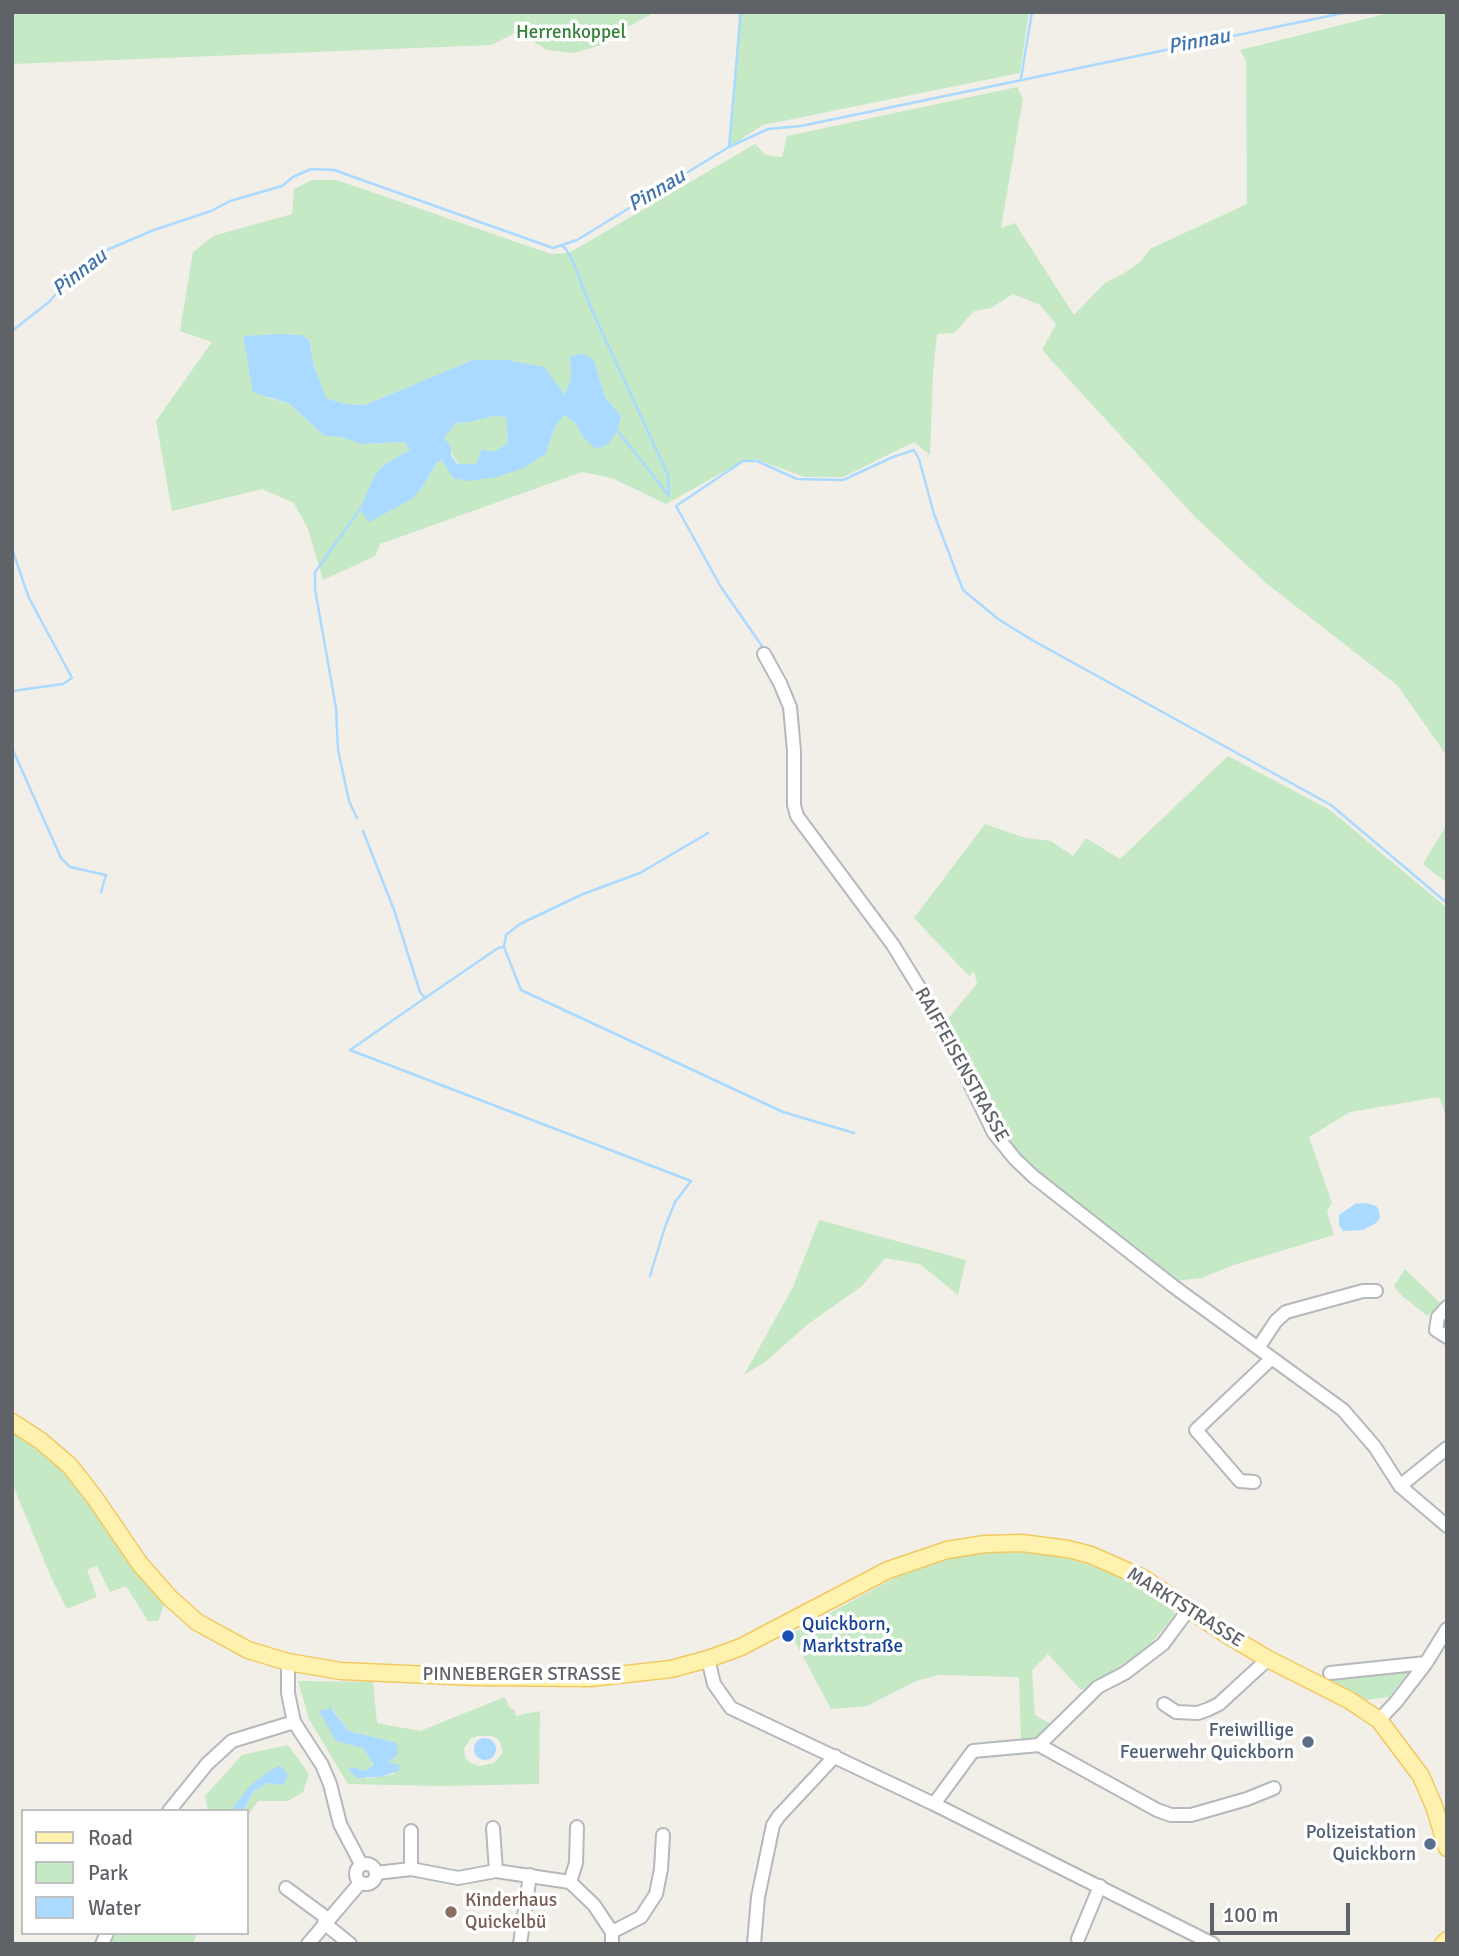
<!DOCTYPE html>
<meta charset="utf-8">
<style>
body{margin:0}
#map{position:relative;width:1459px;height:1956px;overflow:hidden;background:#f1efe8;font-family:Signika,sans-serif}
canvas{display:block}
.frame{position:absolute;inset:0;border:14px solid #5f6368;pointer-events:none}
.legend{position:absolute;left:21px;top:1809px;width:228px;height:126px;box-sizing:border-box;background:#fff;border:2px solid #bfc1c3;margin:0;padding:9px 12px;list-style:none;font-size:21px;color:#5f6368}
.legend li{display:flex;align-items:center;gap:14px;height:35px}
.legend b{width:35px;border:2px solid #bfc1c3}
.scale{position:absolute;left:1210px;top:1903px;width:140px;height:32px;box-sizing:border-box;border:4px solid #5f6368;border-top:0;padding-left:9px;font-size:21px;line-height:24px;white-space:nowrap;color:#5f6368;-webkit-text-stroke:5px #fff;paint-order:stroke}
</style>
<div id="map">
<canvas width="1459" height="1956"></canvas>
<div class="frame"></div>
<ul class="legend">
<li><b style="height:9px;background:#fff2af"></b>Road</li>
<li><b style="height:19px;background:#c5e8c5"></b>Park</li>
<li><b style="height:19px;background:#aadaff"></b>Water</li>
</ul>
<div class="scale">100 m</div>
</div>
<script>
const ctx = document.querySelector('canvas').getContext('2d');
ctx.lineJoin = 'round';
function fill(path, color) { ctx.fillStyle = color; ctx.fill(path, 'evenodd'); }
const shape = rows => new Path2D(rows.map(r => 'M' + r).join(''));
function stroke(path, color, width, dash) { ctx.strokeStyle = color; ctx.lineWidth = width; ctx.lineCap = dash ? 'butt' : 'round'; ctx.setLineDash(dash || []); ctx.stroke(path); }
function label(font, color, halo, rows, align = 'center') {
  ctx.font = font + ' Signika,sans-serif'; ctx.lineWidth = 7; ctx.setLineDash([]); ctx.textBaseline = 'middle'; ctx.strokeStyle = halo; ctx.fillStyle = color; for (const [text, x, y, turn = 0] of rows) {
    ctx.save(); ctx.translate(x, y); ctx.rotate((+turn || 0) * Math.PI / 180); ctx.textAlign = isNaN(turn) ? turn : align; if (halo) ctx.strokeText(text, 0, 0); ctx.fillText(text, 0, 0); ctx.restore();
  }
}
fill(shape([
 [12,12,655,12,620,31,605,44,573,53,547,50,531,40,513,34,491,45,12,64],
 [739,12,1029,12,1020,73,763,125,729,147],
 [1393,12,1447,12,1447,756,1397,685,1266,583,1195,517,1042,350,1056,324,1040,305,1013,294,991,308,974,311,954,333,937,334,933,374,930,455,914,442,843,477,805,477,755,459,743,461,666,504,612,478,582,472,380,544,375,556,323,580,308,529,294,503,262,489,172,511,156,421,212,342,180,331,193,252,213,236,292,214,294,189,312,180,337,180,551,254,569,253,755,144,766,155,782,157,787,136,1017,87,1023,99,1001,228,1015,223,1074,315,1105,283,1123,274,1141,261,1150,249,1247,204,1246,61,1240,50],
 [280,334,301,335,309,340,314,366,326,398,344,404,365,405,473,360,565,395,571,378,570,357,594,360,605,397,621,416,583,437,575,423,564,415,555,427,546,453,454,478,443,460,436,464,423,486,412,499,393,508,360,509,375,474,384,465,411,450,405,442,362,444,341,437,324,436,290,404,268,398,249,368,243,336],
 [493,416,506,417,508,443,476,464,458,464,443,438,456,423,471,422],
 [1228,756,1330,810,1447,908,1447,1118,1439,1097,1350,1112,1309,1137,1332,1203,1327,1212,1334,1235,1234,1265,1201,1278,1175,1281,1022,1158,986,1103,945,1022,977,984,974,971,969,976,914,918,985,824,1025,838,1051,841,1073,856,1086,838,1120,859],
 [1447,813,1447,883,1423,864,1446,826],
 [819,1220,966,1260,958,1295,920,1264,885,1258,862,1286,808,1324,765,1362,744,1375,793,1287],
 [1405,1269,1440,1303,1428,1316,1402,1296,1394,1286],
 [12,1430,55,1459,93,1505,165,1603,158,1621,148,1621,126,1586,110,1592,97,1566,87,1570,97,1597,67,1609,51,1577,12,1483],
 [1007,1551,1056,1556,1106,1569,1167,1602,1175,1614,1136,1663,1081,1690,1048,1654,1032,1670,1035,1715,1053,1725,1037,1741,1021,1742,1019,1677,938,1675,916,1681,867,1706,831,1709,791,1634,917,1566,964,1552],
 [1409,1672,1389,1697,1366,1700,1329,1679],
 [298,1681,373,1682,377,1723,420,1731,505,1697,509,1707,515,1711,516,1716,540,1711,539,1784,442,1786,348,1784,309,1719],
 [332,1708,349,1731,397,1743,387,1762,395,1774,367,1779,354,1767,365,1771,374,1765,363,1748,336,1741],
 [478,1736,492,1736,499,1740,503,1752,494,1763,479,1766,470,1763,465,1757,464,1749,471,1738],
 [288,1745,309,1774,303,1792,288,1801,258,1801,247,1817,247,1811,243,1811,253,1792,267,1783,278,1785,269,1771,250,1787,234,1806,234,1811,208,1811,205,1796,242,1755],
 [116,1933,198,1933,192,1944,110,1944]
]), '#c5e8c5');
fill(shape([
 [280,334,301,335,309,340,314,366,326,398,344,404,365,405,473,360,507,360,544,367,565,395,571,378,570,357,582,353,594,360,605,397,621,416,617,430,609,444,596,449,583,437,575,423,564,415,555,427,546,453,524,468,496,477,469,481,453,478,442,460,436,464,423,486,412,499,369,522,360,509,375,474,384,465,410,450,405,442,362,444,341,437,324,436,290,404,253,392,243,336],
 [493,416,506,417,508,443,494,452,482,449,476,464,457,464,451,455,451,447,444,438,456,423,471,422],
 [1366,1203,1376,1206,1379,1210,1380,1218,1376,1223,1363,1230,1343,1231,1339,1225,1339,1215,1355,1204],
 [331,1708,349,1731,397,1743,398,1754,388,1762,399,1765,399,1771,380,1777,357,1778,348,1770,354,1767,365,1771,374,1765,363,1748,336,1741,319,1711],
 '474 1749a11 11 0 1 1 22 0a11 11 0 1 1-22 0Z',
 [279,1766,285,1770,288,1776,285,1783,278,1785,267,1783,253,1792,243,1811,234,1811,234,1806,250,1786,269,1771]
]), '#aadaff');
stroke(shape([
 [1021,78,1032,12],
 [729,147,741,12],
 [561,245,565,248,573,261,590,306,668,475,669,496],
 [12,331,49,302,72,275,109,249,154,230,211,211,230,201,282,186,293,177,311,169,334,170,553,248,577,240,729,147,768,129,801,126,1348,12],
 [617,430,669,496],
 [12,549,29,598,72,678,63,684,12,691],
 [764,649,721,587,676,506,743,461,757,461,797,479,843,480,893,457,914,450,919,459,934,514,963,590,998,619,1032,640,1331,805,1447,903],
 [12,748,61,858,70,867,106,875,101,892],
 [357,818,349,801,338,750,336,708,315,589,315,572,360,509],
 [363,831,394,910,420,992,425,998,350,1050,691,1181,675,1202,665,1227,650,1276],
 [504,947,506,935,520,924,583,894,640,873,708,833],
 [425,998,498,948,504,947,521,990,783,1112,854,1133]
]), '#aadaff', 2.5);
const minor = shape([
 [764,654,780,683,790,707,794,751,794,805,797,816,893,945,939,1020,994,1133,1015,1159,1034,1177,1173,1286,1343,1410,1375,1447,1400,1486,1447,1526],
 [1447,1307,1438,1317,1436,1330,1447,1337],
 [1258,1348,1276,1321,1286,1312,1363,1291,1376,1291],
 [1254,1482,1240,1481,1196,1430,1271,1359],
 [1400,1486,1447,1448],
 [708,1659,714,1684,731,1708,934,1804,1213,1944],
 [288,1662,288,1693,294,1722,322,1765,330,1784,340,1824,361,1864],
 [1330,1673,1426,1663],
 [1164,1704,1176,1712,1198,1713,1209,1709,1219,1704,1268,1659],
 [1379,1720,1396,1702,1426,1663,1447,1629],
 [1039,1745,1098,1687,1125,1673,1163,1644,1189,1609],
 [934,1804,973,1751,1039,1745,1157,1810,1171,1815,1191,1815,1247,1799,1274,1788],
 [169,1811,207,1764,232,1741,294,1722],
 [493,1828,496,1871],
 [411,1831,411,1869],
 '356 1874a10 10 0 1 1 20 0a10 10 0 1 1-20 0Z',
 [376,1873,411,1869,458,1878,496,1871,570,1882,594,1905,612,1932,612,1944],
 [570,1882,576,1863,577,1827],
 [286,1888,328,1919],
 [324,1923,350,1944],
 [612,1932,641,1917,656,1894,661,1869,663,1835],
 [1078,1939,1100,1886],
 [102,1944,107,1933],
 [308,1944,360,1883],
 [520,1944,530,1875],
 [754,1944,758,1897,773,1825,779,1816,835,1756]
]);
const major = shape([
 [12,1422,41,1441,70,1466,95,1498,140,1564,170,1598,197,1622,248,1650,288,1662,341,1671,475,1677,591,1678,671,1669,708,1659,741,1647,888,1570,947,1550,985,1544,1022,1543,1068,1549,1091,1555,1143,1578,1229,1636,1268,1659,1349,1700,1379,1720,1421,1776,1434,1806,1447,1848],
 [1443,1944,1447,1940]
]);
stroke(minor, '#b5b8bc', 16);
stroke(major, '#f2c960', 19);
stroke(minor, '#fff', 12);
stroke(major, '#fff2af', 16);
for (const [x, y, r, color] of [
 [788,1636,7,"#1a4fb4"],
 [1308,1742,7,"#5c6f8a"],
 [1430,1844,7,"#5c6f8a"],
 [451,1912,7,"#8d6e63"]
]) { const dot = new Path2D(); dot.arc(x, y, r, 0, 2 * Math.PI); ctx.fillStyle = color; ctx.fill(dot); stroke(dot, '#fff', 2.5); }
label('19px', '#348238', '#fff', [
 ["Herrenkoppel",571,33]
]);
label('19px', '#5f6368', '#fff', [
 ["RAIFFEISENSTRASSE",961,1065,61],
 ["MARKTSTRASSE",1185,1608,32],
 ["PINNEBERGER STRASSE",522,1675]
]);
label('19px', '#164399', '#fff', [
 ["Quickborn,",802,1625],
 ["Marktstraße",802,1647]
], 'left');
label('19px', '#4e5e75', '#fff', [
 ["Freiwillige",1294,1731],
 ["Feuerwehr Quickborn",1294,1753],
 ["Polizeistation",1416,1833],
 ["Quickborn",1416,1855]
], 'right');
label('19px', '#785e54', '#fff', [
 ["Kinderhaus",465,1901],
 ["Quickelbü",465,1923]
], 'left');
label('italic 21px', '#4174aa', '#fff', [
 ["Pinnau",1199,42,-11],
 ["Pinnau",657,191,-31],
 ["Pinnau",80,273,-38]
]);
</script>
